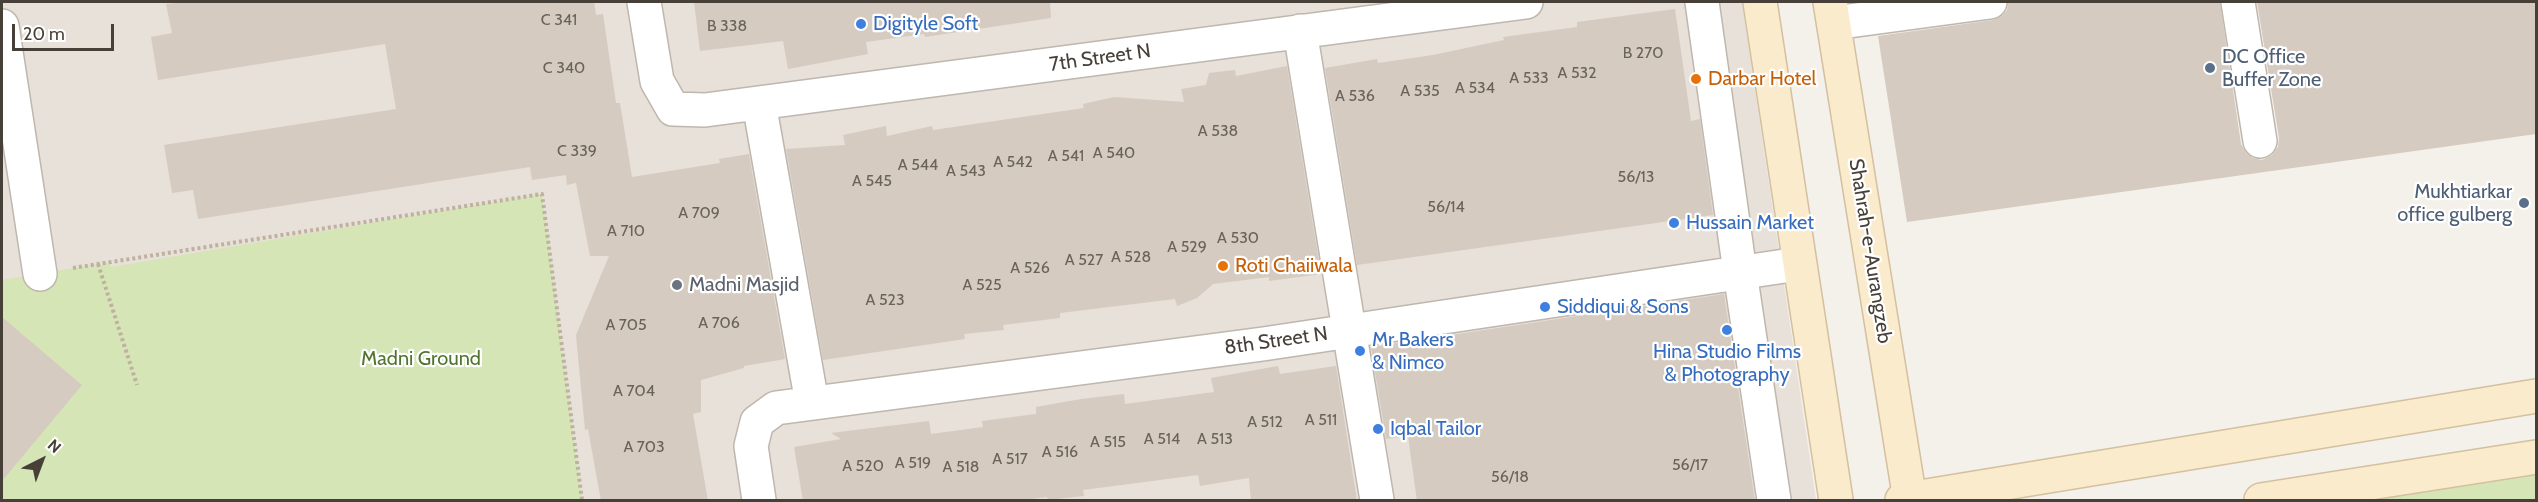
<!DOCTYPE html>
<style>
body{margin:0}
#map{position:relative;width:2538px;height:502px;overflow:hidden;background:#f4f0ea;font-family:Cabin,sans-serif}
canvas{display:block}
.frame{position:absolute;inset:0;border:3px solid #474039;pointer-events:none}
.north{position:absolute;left:12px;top:430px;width:60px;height:60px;-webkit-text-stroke:4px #fff;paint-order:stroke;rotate:42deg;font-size:16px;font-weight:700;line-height:24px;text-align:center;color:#474039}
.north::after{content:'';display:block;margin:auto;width:21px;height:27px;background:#474039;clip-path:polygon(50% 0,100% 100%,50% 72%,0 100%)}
.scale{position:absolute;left:12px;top:24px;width:102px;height:27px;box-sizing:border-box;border:3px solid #474039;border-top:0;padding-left:8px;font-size:18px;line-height:21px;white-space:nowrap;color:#474039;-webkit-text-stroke:4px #fff;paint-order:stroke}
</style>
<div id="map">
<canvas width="2538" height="502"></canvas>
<div class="frame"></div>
<div class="north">N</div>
<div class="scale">20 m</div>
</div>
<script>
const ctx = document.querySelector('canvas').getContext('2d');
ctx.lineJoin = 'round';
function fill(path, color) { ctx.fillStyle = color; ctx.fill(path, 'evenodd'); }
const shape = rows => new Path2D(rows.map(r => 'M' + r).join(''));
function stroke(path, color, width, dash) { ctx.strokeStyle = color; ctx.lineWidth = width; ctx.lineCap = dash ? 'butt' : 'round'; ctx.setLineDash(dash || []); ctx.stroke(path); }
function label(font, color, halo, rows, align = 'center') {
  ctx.font = font + ' Cabin,sans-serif'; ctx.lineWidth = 4.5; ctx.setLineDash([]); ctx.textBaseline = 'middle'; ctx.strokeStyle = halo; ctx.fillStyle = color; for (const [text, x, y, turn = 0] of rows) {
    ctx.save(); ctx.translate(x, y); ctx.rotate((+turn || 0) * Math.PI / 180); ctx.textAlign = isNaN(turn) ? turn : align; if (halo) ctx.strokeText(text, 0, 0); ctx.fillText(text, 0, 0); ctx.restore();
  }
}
fill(shape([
 [2,2,1742,2,1816,500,2,500]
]), '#e7e1d9');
fill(shape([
 [542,194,582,500,2,500,2,280,98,264,88,270,108,262,111,267],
 [2536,453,2536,500,2250,500]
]), '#d5e5b6');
fill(shape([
 [185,2,594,2,596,15,603,14,616,103,620,103,632,177,720,163,719,159,749,154,785,359,744,366,744,368,701,380,701,412,693,414,708,501,601,501,588,429,585,430,576,335,609,256,590,256,576,183,567,185,566,175,532,180,530,167,198,219,193,190,172,193,164,145,396,109,385,44,158,80,151,37,172,33,166,4],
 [694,2,1050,2,1051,18,925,37,924,34,866,42,868,54,788,69,783,41,700,51],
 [2008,2,2220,2,2241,144,2246,153,2253,158,2262,160,2272,155,2278,147,2279,138,2257,2,2536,2,2536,134,1907,222,1878,36,1993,20,2002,16,2007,10],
 [1675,9,1691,121,1700,119,1713,215,1357,265,1325,68,1377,59,1378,63,1433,55,1504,40,1503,37,1577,27,1577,22],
 [1287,66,1321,274,1269,281,1269,277,1213,284,1197,298,1177,306,1175,299,1060,313,1060,318,1003,325,1004,330,964,334,965,339,823,360,786,149,845,145,843,135,886,126,887,136,932,126,933,130,1084,108,1083,104,1114,97,1184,102,1181,89,1206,85,1209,73,1235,70,1236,76],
 [1724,294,1755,501,1417,501,1408,436,1386,439,1371,347],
 [2,317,82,385,2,481],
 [1278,366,1280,374,1336,366,1357,501,1251,501,1249,478,1200,486,1198,475,1083,490,1084,496,1048,500,1047,497,1017,501,803,501,794,447,841,439,831,433,929,421,931,434,983,427,982,421,1036,414,1036,407,1081,399,1124,394,1125,404,1214,392,1211,378]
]), '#d5cbc0');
const street = shape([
 [644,2,657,81,673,109,705,110,1526,2],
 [1702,2,1740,272,1774,500],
 [2238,2,2260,141],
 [1834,23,1990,2],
 [2,26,40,274],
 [1300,31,1377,500],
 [759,103,812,403],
 [759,500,751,446,757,422,776,408,1263,344,1798,264]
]);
const secondary = shape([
 [1760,2,1836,500],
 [1830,2,1910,500],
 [1902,500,2536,396],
 [2261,500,2536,457]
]);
stroke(street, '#bfb7ad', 36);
stroke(secondary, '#d3c09f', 36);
stroke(shape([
 [98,264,137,385],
 [73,268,542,194,582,500]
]), '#bfb1a0', 4, [3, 3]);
stroke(street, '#fff', 33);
stroke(secondary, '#fbebcd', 33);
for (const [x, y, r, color] of [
 [861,24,6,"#3f7fe0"],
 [2210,68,6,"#5c6f8a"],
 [1696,79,6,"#e8710a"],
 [2524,203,6,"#5c6f8a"],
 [1674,223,6,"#3f7fe0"],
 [1223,266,6,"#e8710a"],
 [677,285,6,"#6b7280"],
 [1545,307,6,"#3f7fe0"],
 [1727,330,6,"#3f7fe0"],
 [1360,351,6,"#3f7fe0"],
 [1378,429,6,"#3f7fe0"]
]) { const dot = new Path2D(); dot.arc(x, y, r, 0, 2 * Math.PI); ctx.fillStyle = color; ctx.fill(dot); stroke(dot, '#fff', 2); }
label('16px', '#6a635b', null, [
 ["C 341",559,20],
 ["B 338",727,26],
 ["B 270",1643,53],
 ["C 340",564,68],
 ["A 532",1577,73],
 ["A 533",1529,78],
 ["A 534",1475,88],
 ["A 535",1420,91],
 ["A 536",1355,96],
 ["A 538",1218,131],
 ["C 339",577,151],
 ["A 540",1114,153],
 ["A 541",1066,156],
 ["A 542",1013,162],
 ["A 544",918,165],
 ["A 543",966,171],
 ["56/13",1636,177],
 ["A 545",872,181],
 ["56/14",1446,207],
 ["A 709",699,213],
 ["A 710",626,231],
 ["A 530",1238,238],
 ["A 529",1187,247],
 ["A 528",1131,257],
 ["A 527",1084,260],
 ["A 526",1030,268],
 ["A 525",982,285],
 ["A 523",885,300],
 ["A 706",719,323],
 ["A 705",626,325],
 ["A 704",634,391],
 ["A 511",1321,420],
 ["A 512",1265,422],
 ["A 514",1162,439],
 ["A 513",1215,439],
 ["A 515",1108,442],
 ["A 703",644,447],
 ["A 516",1060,452],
 ["A 517",1010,459],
 ["A 519",913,463],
 ["56/17",1690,465],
 ["A 520",863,466],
 ["A 518",961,467],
 ["56/18",1510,477]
]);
label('20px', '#366cbe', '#fff', [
 ["Digityle Soft",873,24],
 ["Hussain Market",1686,223],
 ["Siddiqui & Sons",1557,307],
 ["Mr Bakers",1372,340],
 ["& Nimco",1372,363],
 ["Hina Studio Films",1727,352,"center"],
 ["& Photography",1727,375,"center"],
 ["Iqbal Tailor",1390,429]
], 'left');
label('20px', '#4e5e75', '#fff', [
 ["DC Office",2222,57],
 ["Buffer Zone",2222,80],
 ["Mukhtiarkar",2512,192,"right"],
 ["office gulberg",2512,215,"right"]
], 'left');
label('20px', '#474039', '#fff', [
 ["7th Street N",1100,58,-8],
 ["Shahrah-e-Aurangzeb",1870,251,81],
 ["8th Street N",1276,341,-8]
]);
label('20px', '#c56008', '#fff', [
 ["Darbar Hotel",1708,79],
 ["Roti Chaiiwala",1235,266]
], 'left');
label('20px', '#5b616d', '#fff', [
 ["Madni Masjid",689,285]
], 'left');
label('20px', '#517530', '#fff', [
 ["Madni Ground",421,359]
]);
</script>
